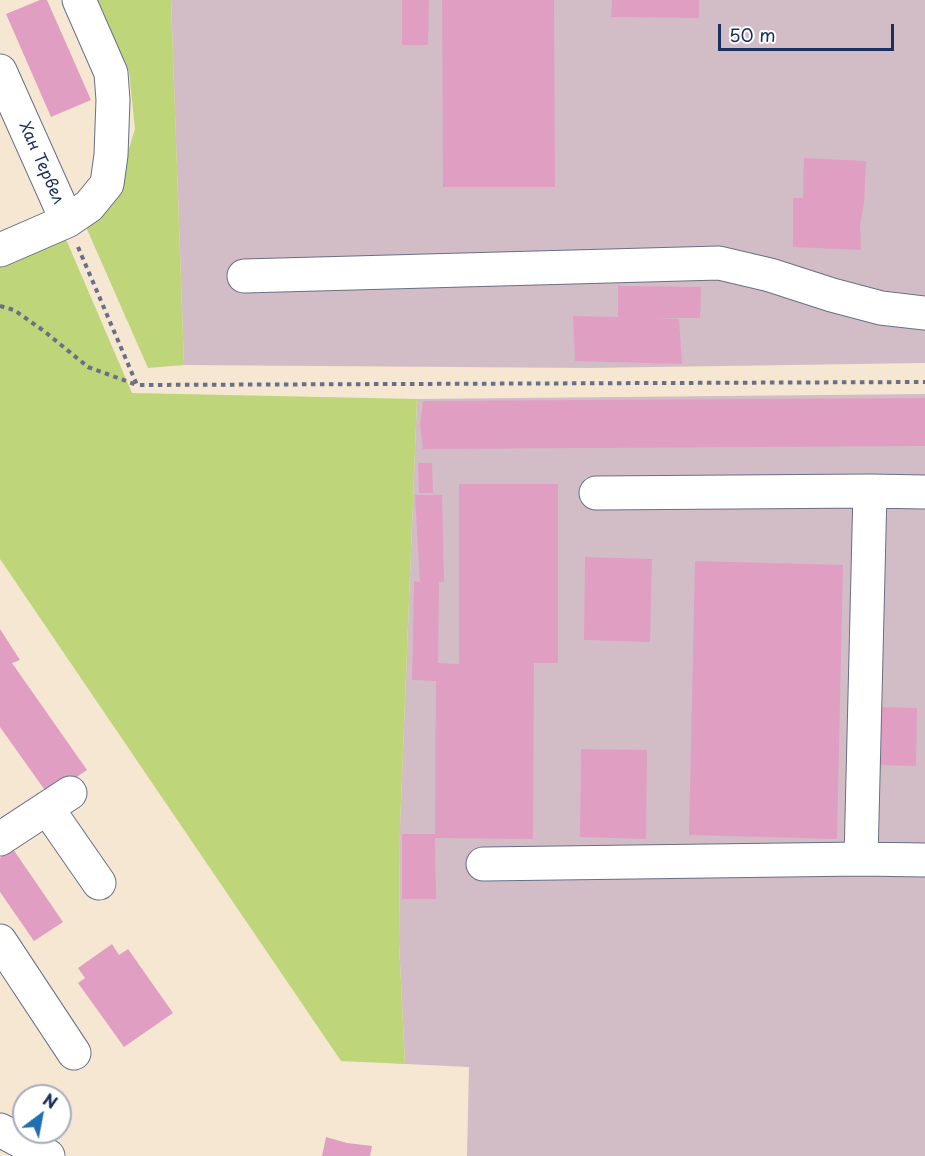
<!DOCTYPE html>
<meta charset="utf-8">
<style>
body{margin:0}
#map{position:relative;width:925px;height:1156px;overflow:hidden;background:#f6e7d2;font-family:"Playpen Sans",sans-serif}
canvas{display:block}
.north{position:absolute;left:12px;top:1084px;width:60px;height:60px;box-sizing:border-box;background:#fff;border:2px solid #a4acbf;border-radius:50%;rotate:32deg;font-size:16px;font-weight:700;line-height:24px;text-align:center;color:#1b2f5e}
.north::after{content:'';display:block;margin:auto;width:21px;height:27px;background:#1f6fb2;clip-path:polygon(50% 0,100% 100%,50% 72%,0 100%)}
.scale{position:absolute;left:718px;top:24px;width:176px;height:27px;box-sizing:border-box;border:3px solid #1b2f5e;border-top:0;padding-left:8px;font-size:18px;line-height:21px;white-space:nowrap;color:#1b2f5e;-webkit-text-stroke:4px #fff;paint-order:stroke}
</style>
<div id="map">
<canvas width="925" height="1156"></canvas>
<div class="north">N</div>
<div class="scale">50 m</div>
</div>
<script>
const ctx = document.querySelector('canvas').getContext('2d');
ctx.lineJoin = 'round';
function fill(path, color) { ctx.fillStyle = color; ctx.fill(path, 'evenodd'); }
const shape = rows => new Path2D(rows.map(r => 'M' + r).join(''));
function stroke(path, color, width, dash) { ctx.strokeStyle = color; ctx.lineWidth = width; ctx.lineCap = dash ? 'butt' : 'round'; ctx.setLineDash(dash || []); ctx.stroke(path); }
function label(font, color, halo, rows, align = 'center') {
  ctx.font = font + ' "Playpen Sans",sans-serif'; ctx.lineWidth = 4.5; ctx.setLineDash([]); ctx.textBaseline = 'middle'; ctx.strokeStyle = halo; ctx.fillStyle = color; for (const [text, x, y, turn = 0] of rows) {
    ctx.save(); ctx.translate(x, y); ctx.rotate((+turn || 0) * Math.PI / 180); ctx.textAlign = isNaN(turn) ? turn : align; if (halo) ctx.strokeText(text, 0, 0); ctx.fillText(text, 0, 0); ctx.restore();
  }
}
fill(shape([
 [171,0,925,0,925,363,589,368,184,365],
 [925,394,925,1156,467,1156,469,1067,405,1064,399,943,400,827,417,399]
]), '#d2bdc6');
fill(shape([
 [97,0,171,0,184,365,148,368,86,227,119,181,135,129,129,71],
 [65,237,132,393,417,399,400,827,399,943,405,1064,341,1061,0,559,0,266]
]), '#bed579');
fill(shape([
 [40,0,47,0,91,100,51,117,6,14],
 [402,0,429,0,428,45,402,45],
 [442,0,554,0,555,187,443,187],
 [612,0,699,0,699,18,611,17],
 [804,158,866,161,864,203,860,226,861,250,793,247,793,198,803,198],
 [618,286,701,287,700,318,655,318,679,319,682,364,575,361,573,316,618,317],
 [925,398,925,446,423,449,420,425,423,401],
 [418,463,432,463,433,493,419,493],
 [459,484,558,484,558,663,534,663,533,839,435,838,436,899,402,899,402,834,435,834,436,681,412,680,414,581,420,582,415,495,442,495,444,582,439,582,438,663,459,664],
 [585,557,652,559,650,642,584,640],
 [695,561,843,565,837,839,689,835],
 [0,629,20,660,12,663,87,770,49,796,0,727],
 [879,707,917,708,916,766,879,765],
 [581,749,647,750,646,839,580,837],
 [13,849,63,922,34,941,0,892,0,858],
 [112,944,119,955,128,949,173,1013,124,1047,78,983,85,978,78,968],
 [326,1137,347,1143,372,1146,370,1156,322,1156]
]), '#e19ec3');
const minor = shape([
 [0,71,67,221],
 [0,250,67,221,89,206,107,184,111,155,113,100,111,73,79,0],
 [244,276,719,263,770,275,832,295,881,308,925,313],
 [925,492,870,491,861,859,925,860],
 [596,493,870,491],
 [47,808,99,883],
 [0,839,70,793],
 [483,864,861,859],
 [0,941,74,1053],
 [0,1130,48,1156]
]);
stroke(minor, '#686f87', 35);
stroke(shape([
 [78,247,137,385,925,382],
 [0,306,14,310,44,331,88,367,137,385]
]), '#686f87', 4, [4.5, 4.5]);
stroke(minor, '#fff', 33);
label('16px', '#1b2f5e', '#fff', [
 ["Хан Тервел",41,163,66]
]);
</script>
